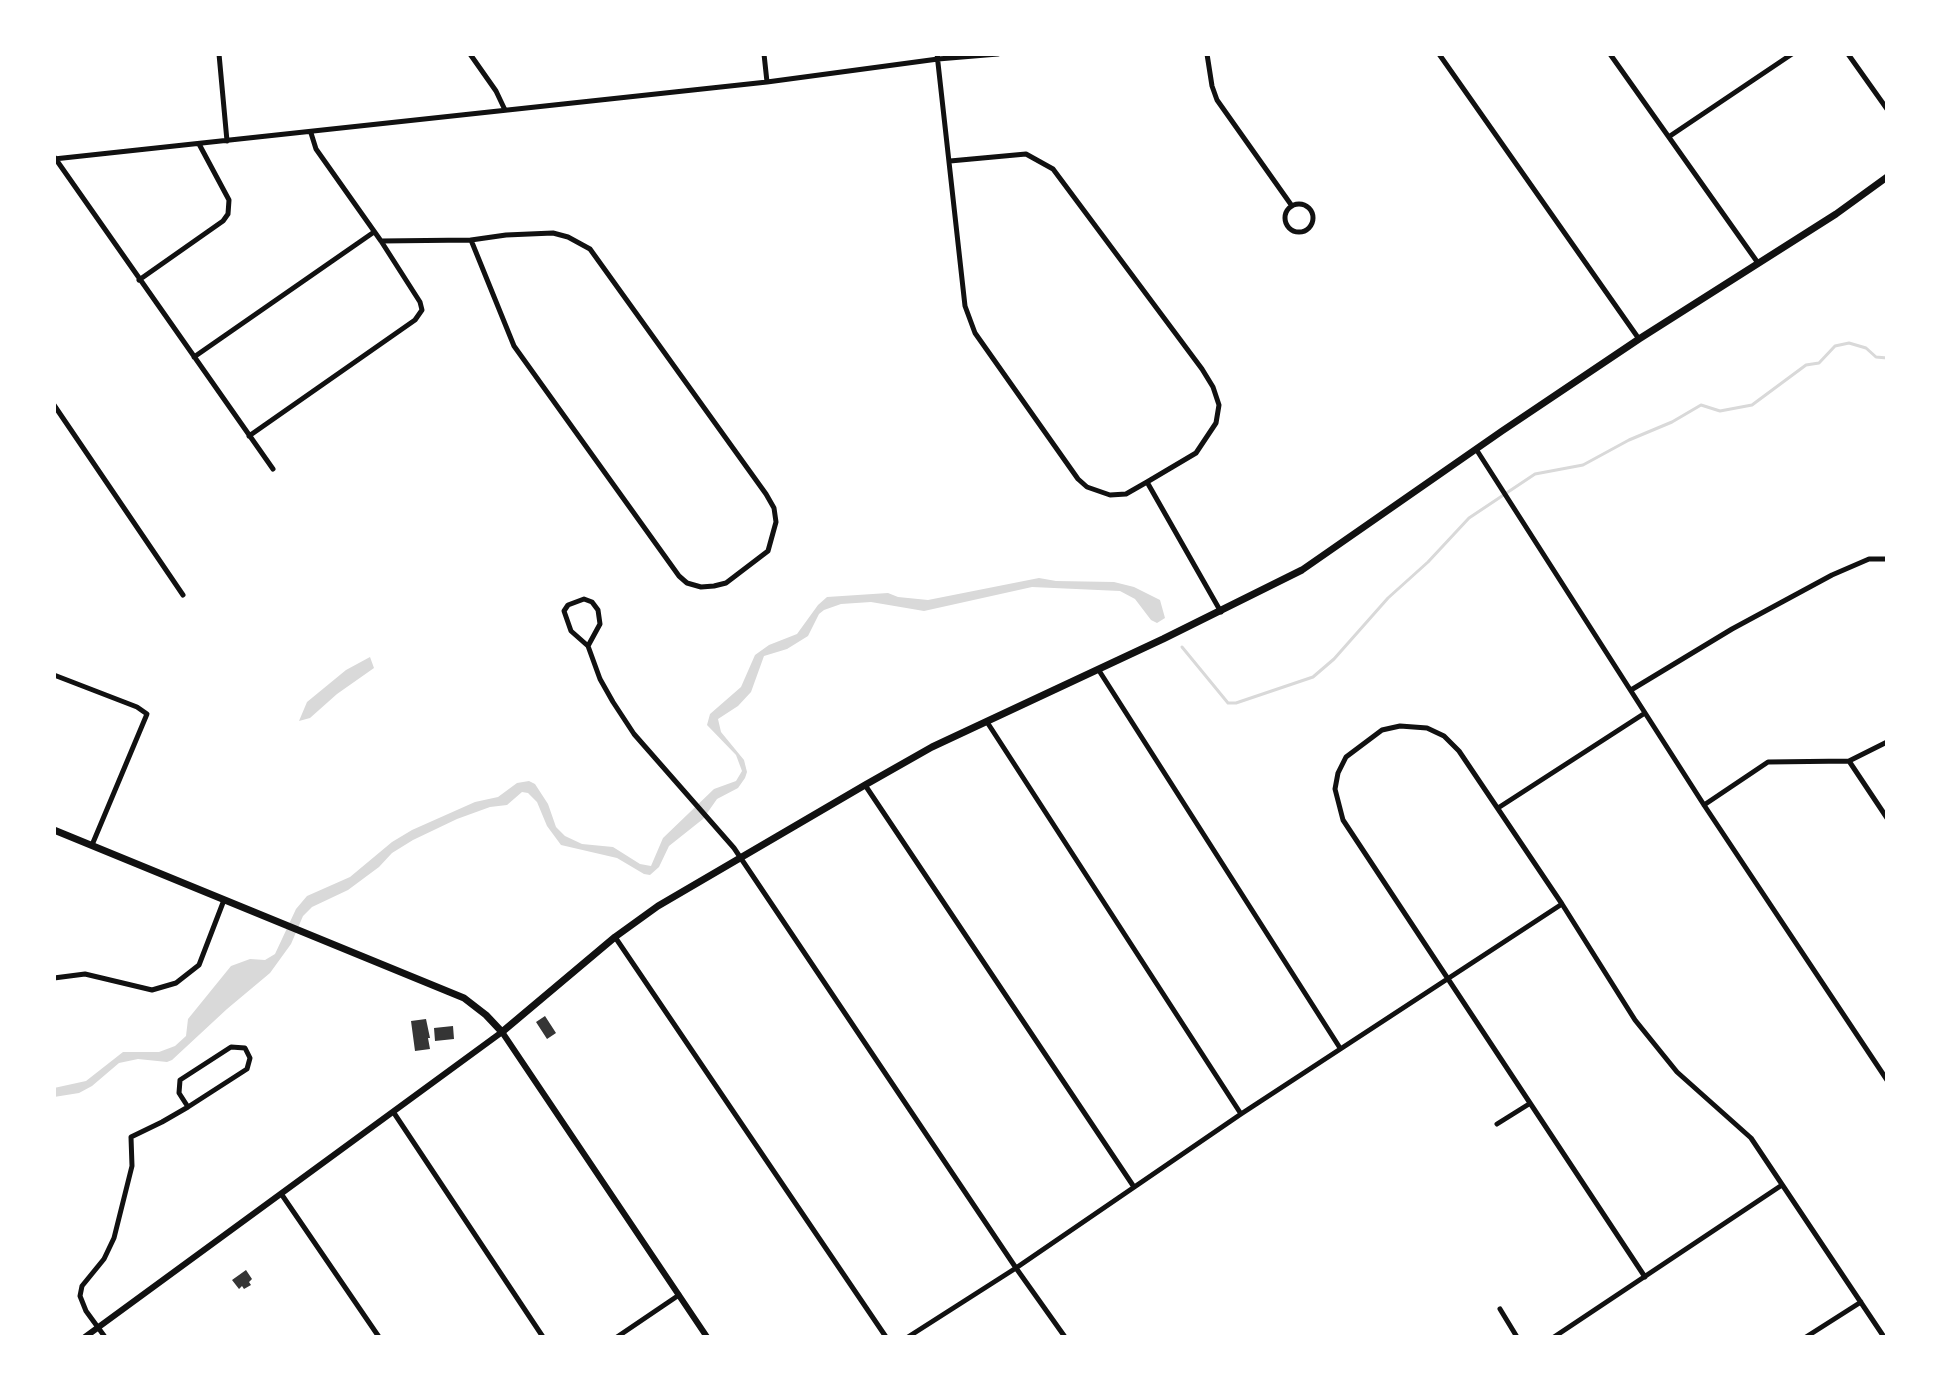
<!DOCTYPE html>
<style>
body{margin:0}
#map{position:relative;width:1941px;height:1391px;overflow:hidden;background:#fff;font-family:"Playfair Display",serif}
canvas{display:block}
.frame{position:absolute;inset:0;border:56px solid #fff;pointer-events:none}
</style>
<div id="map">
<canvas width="1941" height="1391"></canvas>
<div class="frame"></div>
</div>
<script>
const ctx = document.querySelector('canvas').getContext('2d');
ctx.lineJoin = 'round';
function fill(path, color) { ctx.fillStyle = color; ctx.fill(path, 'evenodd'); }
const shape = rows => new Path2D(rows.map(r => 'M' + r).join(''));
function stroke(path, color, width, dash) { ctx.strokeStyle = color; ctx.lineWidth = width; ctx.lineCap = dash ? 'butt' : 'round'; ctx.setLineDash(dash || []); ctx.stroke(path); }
fill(shape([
 [1039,578,1056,581,1114,582,1134,587,1160,600,1165,618,1157,623,1151,620,1135,599,1120,591,1032,587,924,611,871,602,841,604,824,610,819,614,808,636,787,649,764,656,751,692,738,706,718,719,721,732,744,760,747,772,745,778,738,788,717,799,703,819,669,846,659,867,650,875,644,874,617,858,561,845,547,826,537,802,528,793,522,792,507,805,490,807,457,819,413,840,392,853,379,867,348,890,312,907,303,916,291,944,270,973,227,1009,172,1060,167,1062,138,1059,119,1063,92,1086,79,1093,54,1097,54,1088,86,1081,123,1052,159,1052,175,1046,186,1036,188,1019,231,966,250,959,265,960,275,954,296,909,307,896,350,877,392,842,412,830,475,802,498,797,517,783,529,781,535,784,548,804,556,827,565,836,582,844,613,847,640,864,651,866,663,838,714,789,736,781,742,771,736,755,707,725,710,714,741,687,755,655,769,645,797,634,818,605,827,597,888,593,898,597,928,600],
 [370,657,374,668,337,694,310,718,299,721,307,702,346,670]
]), '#d9d9d9');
stroke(shape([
 [1182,647,1228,703,1236,703,1313,677,1334,659,1388,598,1428,562,1469,518,1535,474,1583,465,1629,440,1672,422,1701,405,1720,411,1752,405,1806,365,1819,363,1835,346,1849,343,1866,348,1876,357,1887,358]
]), '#d9d9d9', 3);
fill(shape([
 [545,1016,556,1033,547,1039,536,1022],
 [426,1019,430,1038,428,1038,430,1049,415,1051,411,1021],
 [453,1026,454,1039,435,1041,434,1028],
 [246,1270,252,1279,249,1282,251,1285,244,1289,242,1286,239,1289,232,1280]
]), '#353535');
stroke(shape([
 [219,54,227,141],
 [470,54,496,91,505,110],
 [764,54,767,82],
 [937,54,965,306,975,333,1078,479,1087,487,1110,495,1126,494,1147,482,1221,612],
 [1207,54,1212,86,1217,100,1292,206],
 [1439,54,1639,339],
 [1610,54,1758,263],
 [1848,54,1887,109],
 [1670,136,1792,54],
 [55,158,273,469],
 [54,159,767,82,938,59,998,54],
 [950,161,1026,154,1053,169,1202,369,1213,387,1219,405,1216,423,1196,453,1147,482],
 '1285 218a14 14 0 1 1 28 0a14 14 0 1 1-28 0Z',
 [381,241,471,240,514,346,679,576,687,583,701,587,714,586,726,583,768,551,776,522,774,508,766,494,590,249,568,237,553,233,506,235,471,240],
 [139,280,223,221,228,214,229,200,199,144],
 [194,357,374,232],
 [54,405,183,595],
 [249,436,415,320,422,310,420,302,381,241,316,149,311,133],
 [1476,449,1704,805,1887,1080],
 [588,646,571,631,564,611,568,605,584,599,592,602,598,610,600,624,588,646,600,679,613,702,634,734,734,848,1016,1268,1065,1337],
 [1098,669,1340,1048],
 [54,675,137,707,147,714,92,845],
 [1631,690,1732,629,1832,575,1869,559,1887,559],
 [987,722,1241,1114],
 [1849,761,1887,818],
 [865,785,1134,1187],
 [1704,805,1768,762,1849,761,1887,742],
 [1498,808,1645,713],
 [615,937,886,1337],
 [54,978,85,974,152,990,176,983,199,965,224,900],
 [394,1113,543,1337],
 [1497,1124,1529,1104],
 [282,1195,379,1337],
 [1645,1277,1343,820,1335,789,1338,773,1346,757,1382,730,1400,726,1427,728,1444,736,1459,751,1562,904,1635,1020,1677,1072,1751,1138,1884,1337],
 [1500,1309,1517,1337],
 [105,1337,86,1311,80,1296,82,1286,104,1259,114,1238,132,1166,131,1137,162,1122,188,1107,247,1069,250,1058,245,1048,231,1047,180,1080,179,1093,188,1107],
 [617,1337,679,1295],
 [908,1337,1016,1268,1241,1114,1562,904],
 [1554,1337,1782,1185],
 [1806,1337,1861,1302]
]), '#111', 5);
stroke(shape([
 [85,1337,502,1032,707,1337]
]), '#111', 6);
stroke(shape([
 [54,830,464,998,486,1015,502,1032,615,937,658,906,865,785,932,747,1163,639,1302,570,1502,431,1639,339,1836,214,1887,177]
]), '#111', 7);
</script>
